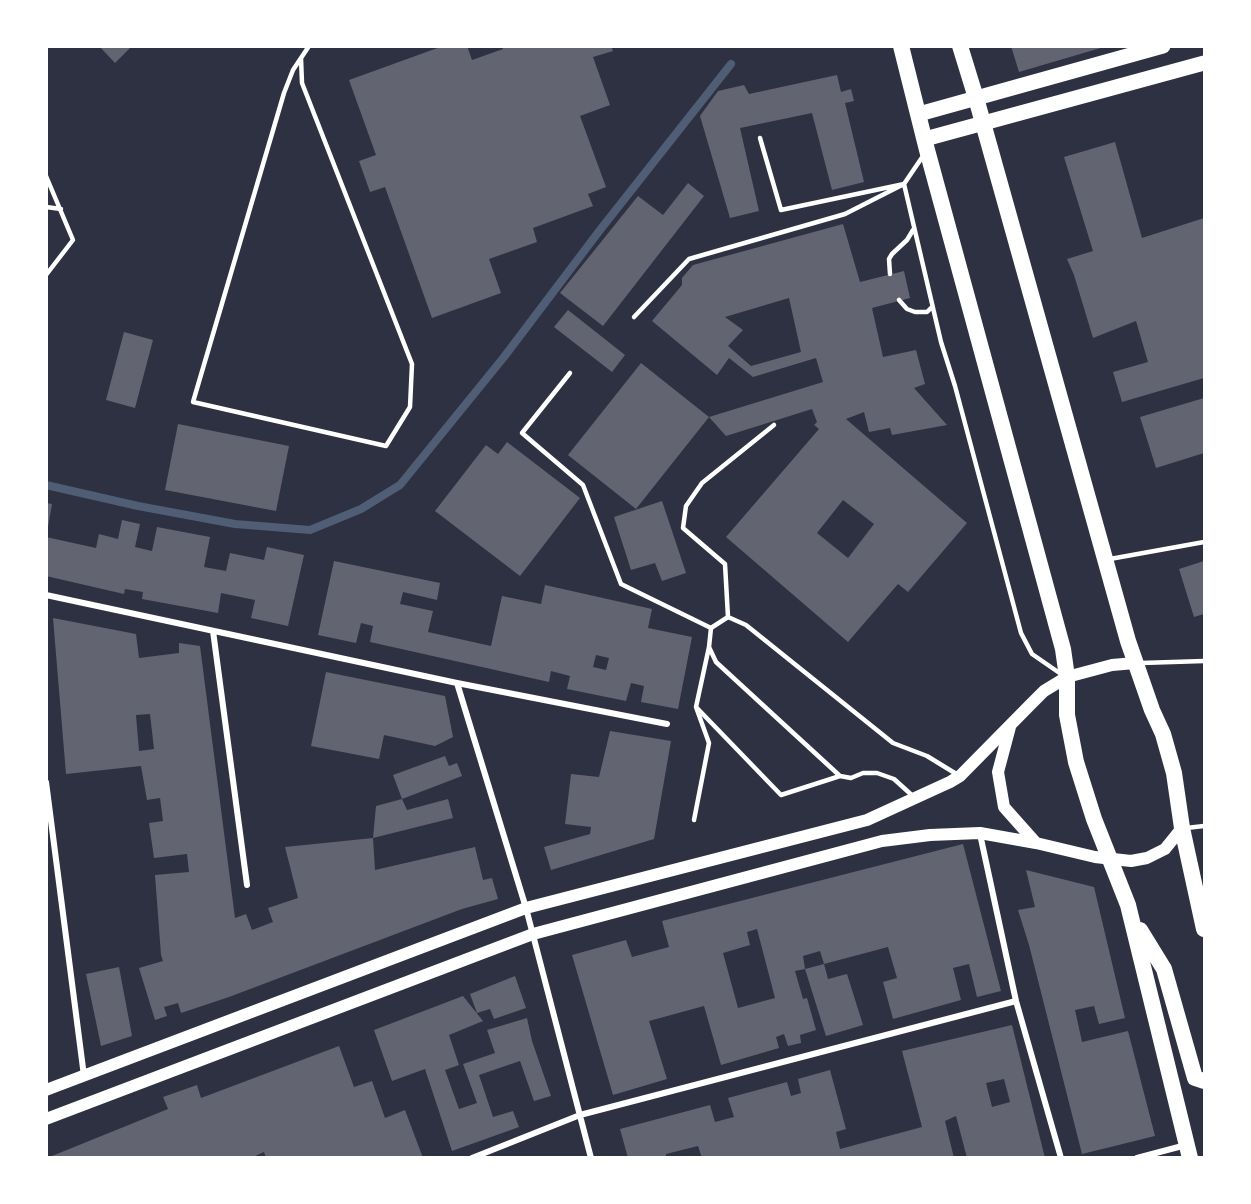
<!DOCTYPE html>
<style>
body{margin:0}
#map{position:relative;width:1251px;height:1204px;overflow:hidden;background:#2d3142;font-family:"Public Sans",sans-serif}
canvas{display:block}
.frame{position:absolute;inset:0;border:48px solid #fff;pointer-events:none}
</style>
<div id="map">
<canvas width="1251" height="1204"></canvas>
<div class="frame"></div>
</div>
<script>
const ctx = document.querySelector('canvas').getContext('2d');
ctx.lineJoin = 'round';
const shape = rows => new Path2D(rows.map(r => 'M' + r).join(''));
function stroke(path, color, width, dash) { ctx.strokeStyle = color; ctx.lineWidth = width; ctx.lineCap = dash ? 'butt' : 'round'; ctx.setLineDash(dash || []); ctx.stroke(path); }
function fill(path, color) { ctx.fillStyle = color; ctx.fill(path, 'evenodd'); }
stroke(shape([
 [46,485,138,506,235,524,310,530,361,509,400,485,504,357,600,230,731,64]
]), '#4f5d75', 8);
fill(shape([
 [99,46,132,46,115,63],
 [443,46,467,46,472,60,503,49,502,46,611,46,613,51,593,57,610,105,580,116,606,187,588,194,593,206,533,228,537,242,489,259,501,293,432,318,385,187,370,192,359,161,376,155,349,80],
 [1011,46,1104,46,1104,47,1019,72],
 [837,75,841,92,851,89,854,101,845,103,864,182,832,190,812,113,740,128,759,211,730,218,700,116,718,91,744,85,749,94],
 [1115,142,1142,238,1204,218,1204,378,1122,402,1113,372,1148,362,1136,321,1093,338,1074,275,1067,259,1093,251,1064,157],
 [688,183,704,196,603,326,560,293,638,196,663,215],
 [843,224,860,282,904,271,910,298,872,308,883,357,916,350,925,384,914,388,947,425,892,435,890,428,869,432,864,412,846,419,967,523,908,592,898,584,848,642,726,537,819,429,814,425,817,422,812,409,726,436,709,417,823,382,816,358,753,377,729,358,717,375,652,321,682,285,682,278,693,265],
 [789,298,801,352,751,366,728,346,743,330,725,317],
 [843,500,874,524,848,558,817,533],
 [568,310,625,355,612,372,554,327],
 [124,332,153,340,135,408,106,400],
 [641,363,709,417,636,509,568,455],
 [1204,398,1204,453,1156,468,1140,417],
 [178,424,289,446,276,511,165,490],
 [507,442,580,498,520,576,435,511,486,445,498,454],
 [662,501,686,573,662,581,655,563,631,570,614,517],
 [46,503,52,504,48,527,46,526],
 [122,520,140,524,135,547,152,551,157,527,210,537,204,567,226,571,230,553,264,560,267,547,304,555,288,626,251,618,255,600,221,593,218,613,142,599,143,592,125,589,124,594,46,576,46,537,96,548,99,534,118,539],
 [334,561,440,583,437,600,403,592,400,604,433,611,428,632,491,646,502,596,541,604,545,585,652,609,648,628,692,637,678,709,641,702,644,686,631,683,626,701,567,689,570,676,551,671,549,682,370,642,373,626,361,623,356,643,318,635],
 [596,655,609,658,606,670,593,667],
 [1204,561,1204,614,1194,617,1179,569],
 [53,618,136,634,139,658,179,653,179,643,200,646,235,918,246,914,252,930,273,922,268,908,298,898,285,847,373,838,376,806,402,799,393,775,445,756,449,766,457,763,462,776,402,799,407,810,448,799,453,818,373,838,375,870,475,847,483,880,492,878,498,899,462,909,229,997,181,1013,178,1003,164,1007,167,1016,155,1020,139,968,163,961,161,955,155,875,189,872,187,854,154,858,149,823,163,821,160,798,147,800,141,766,66,774],
 [150,714,154,749,139,751,136,715],
 [326,672,445,696,453,737,435,746,384,735,379,759,311,746],
 [610,731,671,741,654,839,551,870,544,847,590,834,591,827,565,824,571,774,599,777],
 [963,844,1001,991,977,997,969,964,953,968,961,1000,893,1019,883,982,897,978,888,947,824,964,820,951,803,956,805,969,795,971,803,999,807,998,816,1030,800,1035,801,1043,788,1046,784,1034,776,1037,779,1048,721,1065,704,1006,649,1021,667,1079,613,1095,572,955,626,940,632,957,669,947,662,921],
 [757,929,775,998,738,1008,723,953,750,945,747,932],
 [1026,870,1094,887,1125,1018,1099,1024,1094,1006,1075,1010,1082,1042,1128,1031,1155,1136,1082,1154,1029,945,1018,910,1035,907],
 [824,964,828,979,847,974,863,1025,826,1036,805,969],
 [119,967,132,1036,101,1046,86,974],
 [515,976,526,1008,494,1019,490,1009,477,1013,470,994],
 [463,996,483,1021,449,1035,459,1065,445,1070,459,1109,477,1103,463,1064,495,1053,487,1030,527,1018,532,1041,551,1096,534,1101,520,1061,479,1075,493,1117,513,1111,519,1127,452,1151,425,1069,392,1081,374,1030],
 [1012,1025,1045,1158,967,1158,956,1116,945,1121,954,1158,702,1158,698,1146,666,1154,666,1158,628,1158,620,1129,710,1105,715,1122,734,1117,728,1098,787,1082,791,1096,801,1093,798,1079,830,1070,846,1129,836,1132,840,1149,922,1127,902,1051],
 [1004,1079,1010,1102,992,1107,986,1083],
 [339,1046,354,1087,372,1081,385,1118,405,1110,423,1158,266,1158,264,1152,251,1158,47,1158,168,1109,163,1097,197,1085,201,1098]
]), '#626471');
stroke(shape([
 [301,58,302,83,412,364,410,407,386,446,193,402,284,93,293,70,309,46],
 [760,138,781,210,904,184,923,156],
 [46,176,73,240,46,275],
 [46,207,61,209],
 [890,274,889,259,892,254,907,240,913,230],
 [899,300,907,309,915,312,927,312,932,307],
 [634,317,689,259,845,214,904,184,941,342,955,386,1021,633,1032,654,1061,674],
 [570,373,522,433,583,485,621,584,711,628],
 [1110,559,1204,542],
 [728,617,725,564,683,528,686,506,702,483,774,425],
 [1141,663,1204,661],
 [696,707,781,795,840,776],
 [915,798,894,779,877,773,863,773,851,778,840,776,716,662,709,647,711,628,728,617,746,625,893,743,927,756,958,775],
 [694,820,709,743,696,707,709,647],
 [1186,828,1204,826]
]), '#fff', 4.5);
stroke(shape([
 [46,595,457,683,667,724],
 [213,631,247,885],
 [457,683,526,908,591,1158],
 [46,782,84,1076],
 [980,834,1016,1001,1061,1158],
 [472,1158,580,1115,1016,1001],
 [1137,1158,1186,1145]
]), '#fff', 6);
stroke(shape([
 [1010,727,998,772,1004,807,1036,843],
 [46,1090,526,908,867,820,950,782,960,776,1031,704,1044,691,1067,677,1112,665,1135,663],
 [46,1119,533,934,882,841,930,835,980,833,1036,843,1095,857,1131,861,1147,858,1165,849,1182,828]
]), '#fff', 12);
stroke(shape([
 [919,114,1163,46],
 [925,139,1204,63]
]), '#fff', 15);
stroke(shape([
 [901,46,927,150,1063,649,1067,677,1067,715,1076,762,1094,819,1128,905,1190,1158],
 [960,46,976,98,1128,641,1152,710,1163,734,1174,773,1182,828,1204,929],
 [1140,930,1164,969,1195,1078,1204,1081]
]), '#fff', 16);
</script>
